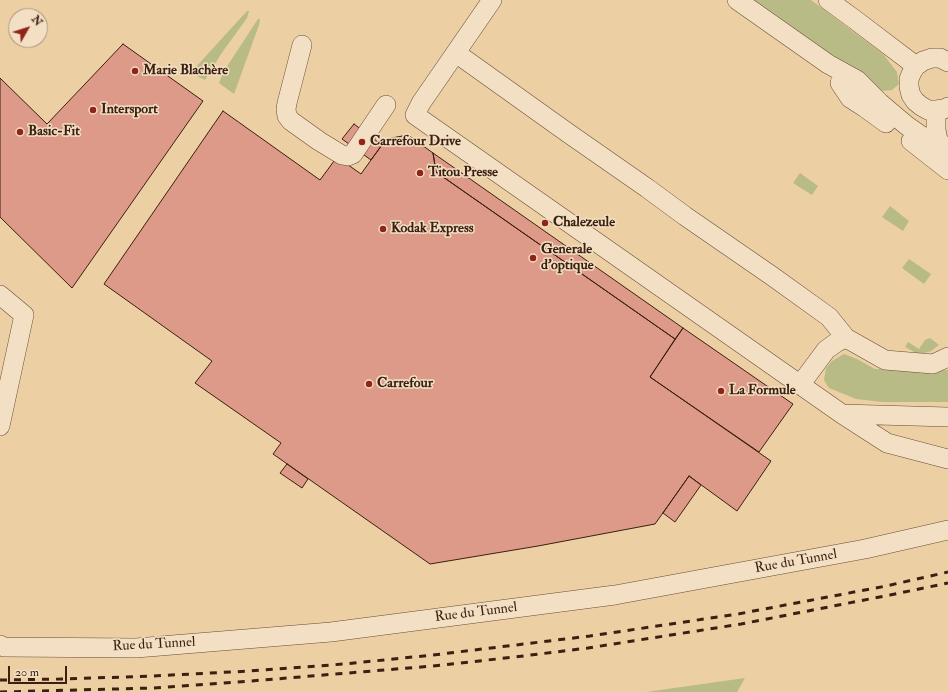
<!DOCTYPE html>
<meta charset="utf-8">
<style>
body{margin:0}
#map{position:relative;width:948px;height:692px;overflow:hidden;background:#edcfa4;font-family:"IM FELL Double Pica",serif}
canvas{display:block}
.north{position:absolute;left:8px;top:8px;width:40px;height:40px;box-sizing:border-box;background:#f3e0c4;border:1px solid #a9937c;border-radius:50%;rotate:51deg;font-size:11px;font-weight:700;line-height:16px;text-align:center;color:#3b1f11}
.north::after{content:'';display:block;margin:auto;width:14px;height:18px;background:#8f2418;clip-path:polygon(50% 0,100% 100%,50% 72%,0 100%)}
.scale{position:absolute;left:8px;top:666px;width:59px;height:18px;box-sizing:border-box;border:2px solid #3b1f11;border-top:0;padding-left:5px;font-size:12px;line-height:14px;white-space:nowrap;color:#3b1f11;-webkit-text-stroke:3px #f3e0c4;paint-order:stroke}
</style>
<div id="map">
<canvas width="948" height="692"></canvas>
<div class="north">N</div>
<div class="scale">20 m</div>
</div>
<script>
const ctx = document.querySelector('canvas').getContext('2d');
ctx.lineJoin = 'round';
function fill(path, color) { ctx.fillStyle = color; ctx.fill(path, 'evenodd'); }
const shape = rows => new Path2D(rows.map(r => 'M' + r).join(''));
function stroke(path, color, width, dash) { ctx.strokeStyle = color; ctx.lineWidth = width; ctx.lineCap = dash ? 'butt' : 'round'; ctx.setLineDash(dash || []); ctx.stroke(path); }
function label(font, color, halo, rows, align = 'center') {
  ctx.font = font + ' "IM FELL Double Pica",serif'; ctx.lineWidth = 3; ctx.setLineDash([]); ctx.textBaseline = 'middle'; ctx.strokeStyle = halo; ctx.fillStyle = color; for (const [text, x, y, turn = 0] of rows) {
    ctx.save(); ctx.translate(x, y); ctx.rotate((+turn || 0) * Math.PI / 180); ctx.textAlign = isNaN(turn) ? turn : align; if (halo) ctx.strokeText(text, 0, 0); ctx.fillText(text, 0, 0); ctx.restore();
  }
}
fill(shape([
 [750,0,811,0,883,54,897,72,899,84,892,90,881,91],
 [247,11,249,11,247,18,221,54,205,80,195,75,194,69],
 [258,19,260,19,259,25,234,94,219,83,224,71,239,48],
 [800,173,818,186,812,195,793,183],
 [890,206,909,221,903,231,882,217],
 [909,259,931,274,924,284,902,268],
 [930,338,939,345,931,351,924,353,916,353,905,347,908,342,919,349,925,340],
 [844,354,857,359,875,369,948,370,948,402,882,402,856,399,829,388,824,380,826,368,832,361],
 [745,678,737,692,646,692]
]), '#b8bb86');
const building = shape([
 [123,44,203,101,72,288,0,217,0,78,47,124,123,44],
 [223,111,320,180,337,157,361,174,386,139,408,135,433,153,436,172,675,339,650,377,771,461,737,511,689,476,655,524,538,546,430,564,273,454,281,443,195,383,212,361,104,284,223,111],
 [354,124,382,145,371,160,342,139,354,124],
 [433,153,683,328,675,339,436,172,433,153],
 [683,328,793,404,759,452,650,377,683,328],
 [287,464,308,479,302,488,280,473,287,464],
 [689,476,701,485,675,522,663,513,689,476]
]);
fill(building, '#dd9a88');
stroke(building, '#3b1f11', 1);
const minor = shape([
 [492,0,421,103,415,115,842,414,887,443,948,459],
 [737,0,828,64,857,80,880,103,906,125,923,137,948,150],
 [828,0,854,19,916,66],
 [302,45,287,103,286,109,287,116,291,121,319,141,342,155,348,156,353,154,386,105],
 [456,53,568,133,647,188,685,216,772,276,829,317,846,338],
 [948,62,940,58,932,58,923,61,916,66,912,72,909,79,909,87,911,95,915,101,921,106,928,110,936,110,944,109,948,107],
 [840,83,850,98,864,107,886,123],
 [936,110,936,130,938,140,947,150],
 [911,141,948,170],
 [0,295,24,315,0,426],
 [800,385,826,350,837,342,846,338,885,360,933,364,948,357],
 [842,414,948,417],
 [0,645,4,647,136,648,331,632,615,595,865,549,948,530]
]);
stroke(minor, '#684b36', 20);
stroke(minor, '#f3e0c4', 19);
stroke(shape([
 [0,680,64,679,153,676,250,671,344,664,433,655,590,636,738,614,886,586,948,572],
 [0,692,153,688,251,681,433,666,515,657,588,648,741,624,890,595,948,583]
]), '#3b1f11', 3, [7, 7]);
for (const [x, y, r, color] of [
 [135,71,4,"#8f2418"],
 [93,110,4,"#8f2418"],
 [20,132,4,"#8f2418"],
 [362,142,4,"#8f2418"],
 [420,173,4,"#8f2418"],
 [545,223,4,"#8f2418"],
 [383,229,4,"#8f2418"],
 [533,258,4,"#8f2418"],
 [369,384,4,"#8f2418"],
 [721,391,4,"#8f2418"]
]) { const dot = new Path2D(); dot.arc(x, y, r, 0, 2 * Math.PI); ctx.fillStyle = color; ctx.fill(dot); stroke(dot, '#f3e0c4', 1.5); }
label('bold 14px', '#3b1f11', '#f3e0c4', [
 ["Marie Blachère",143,71],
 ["Intersport",101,110],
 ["Basic-Fit",28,132],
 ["Carrefour Drive",370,142],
 ["Titou Presse",428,173],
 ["Chalezeule",553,223],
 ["Kodak Express",391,229],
 ["Generale",541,250],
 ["d'optique",541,266],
 ["Carrefour",377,384],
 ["La Formule",729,391]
], 'left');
label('14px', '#3b1f11', '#f3e0c4', [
 ["Rue du Tunnel",796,562,-10],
 ["Rue du Tunnel",476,613,-7],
 ["Rue du Tunnel",154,645,-3]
]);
</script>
